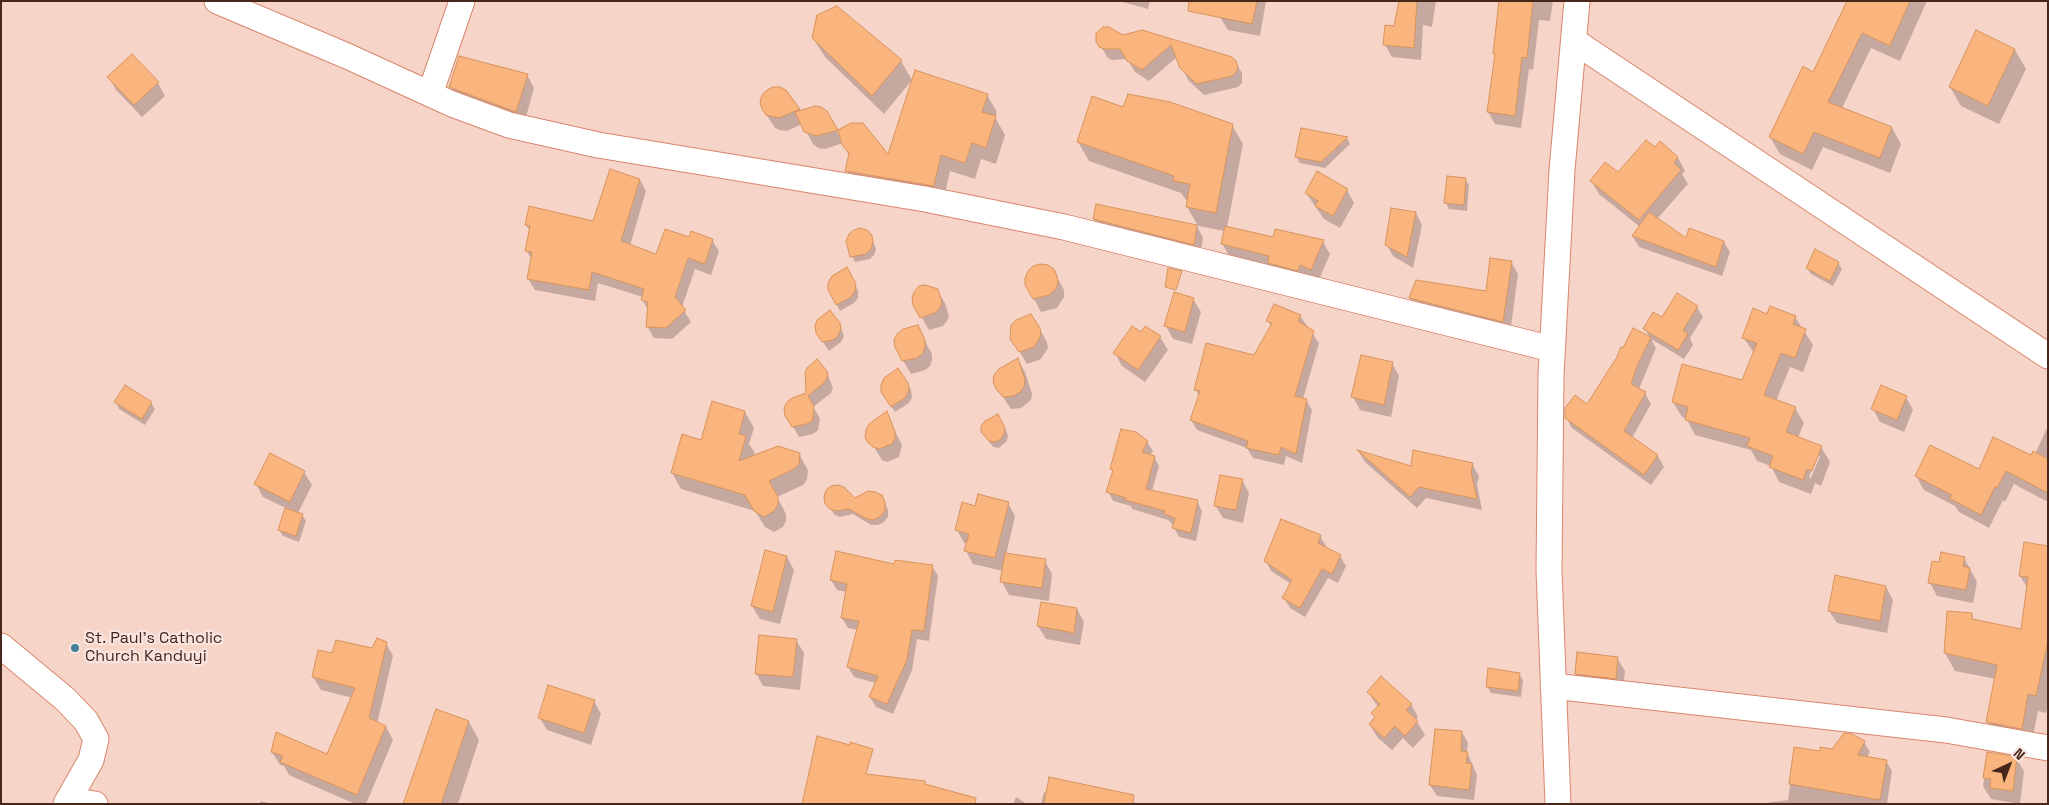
<!DOCTYPE html>
<style>
body{margin:0}
#map{position:relative;width:2049px;height:805px;overflow:hidden;background:#f7d4c8;font-family:"Space Grotesk",sans-serif}
canvas{display:block}
.frame{position:absolute;inset:0;border:2px solid #47261b;pointer-events:none}
.north{position:absolute;left:1984px;top:740px;width:50px;height:50px;-webkit-text-stroke:4px #f8e5df;paint-order:stroke;rotate:43deg;font-size:14px;font-weight:700;line-height:20px;text-align:center;color:#47261b}
.north::after{content:'';display:block;margin:auto;width:18px;height:22px;background:#47261b;clip-path:polygon(50% 0,100% 100%,50% 72%,0 100%)}
</style>
<div id="map">
<canvas width="2049" height="805"></canvas>
<div class="frame"></div>
<div class="north">N</div>
</div>
<script>
const ctx = document.querySelector('canvas').getContext('2d');
ctx.lineJoin = 'round';
function fill(path, color) { ctx.fillStyle = color; ctx.fill(path, 'evenodd'); }
const shape = rows => new Path2D(rows.map(r => 'M' + r).join(''));
function stroke(path, color, width, dash) { ctx.strokeStyle = color; ctx.lineWidth = width; ctx.lineCap = dash ? 'butt' : 'round'; ctx.setLineDash(dash || []); ctx.stroke(path); }
function label(font, color, halo, rows, align = 'center') {
  ctx.font = font + ' "Space Grotesk",sans-serif'; ctx.lineWidth = 4.5; ctx.setLineDash([]); ctx.textBaseline = 'middle'; ctx.strokeStyle = halo; ctx.fillStyle = color; for (const [text, x, y, turn = 0] of rows) {
    ctx.save(); ctx.translate(x, y); ctx.rotate((+turn || 0) * Math.PI / 180); ctx.textAlign = isNaN(turn) ? turn : align; if (halo) ctx.strokeText(text, 0, 0); ctx.fillText(text, 0, 0); ctx.restore();
  }
}
fill(shape([
 [1119,1,1150,1,1148,9],
 [1223,1,1266,1,1260,36,1228,30,1220,17],
 [1400,1,1436,1,1432,27,1423,25,1421,60,1392,57,1385,45,1396,27],
 [1501,1,1553,1,1550,21,1539,20,1533,70,1529,69,1521,128,1495,124,1488,112,1496,56,1494,53],
 [1849,1,1927,1,1900,61,1871,48,1842,108,1892,128,1901,144,1890,173,1823,147,1812,170,1780,154,1770,137,1814,73],
 [837,8,901,61,912,80,884,114,825,57,813,38],
 [1142,31,1235,62,1242,73,1242,83,1238,87,1204,95,1188,80,1177,57,1149,81,1135,72,1127,59,1112,60,1107,57,1098,41],
 [1976,32,2015,50,2026,69,1999,124,1961,106,1950,87],
 [527,75,534,88,524,124,458,100,451,87],
 [109,77,158,83,165,96,142,117,116,90],
 [785,91,800,112,826,112,840,137,889,156,987,95,997,112,995,117,1005,135,996,164,981,159,975,179,950,171,943,203,856,188,847,171,849,156,843,143,825,149,818,148,813,144,802,124,787,131,780,130,775,128,771,122,763,109],
 [1124,109,1232,125,1243,144,1227,228,1274,239,1276,230,1323,242,1330,254,1318,282,1229,256,1222,243,1225,231,1198,226,1187,207,1189,201,1186,200,1181,193,1089,161,1078,142],
 [1302,130,1347,138,1350,144,1325,168,1300,163,1296,157],
 [1660,143,1678,158,1685,171,1682,174,1688,184,1657,219,1686,240,1724,242,1730,252,1722,276,1639,247,1633,237,1640,227,1599,194,1592,182,1618,174,1655,149],
 [1465,179,1469,185,1467,211,1449,209,1446,203],
 [640,180,646,191,630,246,657,255,690,239,712,240,719,251,711,275,695,269,682,307,691,322,672,339,654,338,647,326,648,310,642,299,643,297,598,283,595,301,535,290,528,279,532,260,526,250,530,231,526,225,594,222],
 [1347,190,1354,203,1340,228,1324,219,1306,193],
 [1416,213,1422,225,1413,268,1393,256,1387,245],
 [1094,219,1197,226,1203,238,1200,256,1101,231],
 [871,236,876,249,874,255,870,259,855,262,852,256],
 [1511,262,1518,274,1510,334,1417,311,1410,298,1487,292],
 [1838,263,1842,269,1833,286,1811,274,1807,268],
 [847,269,858,291,858,298,854,303,840,311,829,290],
 [1053,270,1064,290,1064,297,1057,308,1041,312,1034,299],
 [937,290,945,303,949,316,947,321,943,326,929,330,914,304],
 [1193,299,1201,312,1192,344,1173,339,1166,326],
 [1697,307,1703,317,1690,338,1693,345,1684,359,1651,339,1656,348,1639,389,1645,393,1651,404,1632,438,1658,456,1664,467,1651,485,1572,428,1566,417,1588,406,1624,349,1650,338,1645,329,1662,319],
 [1300,316,1319,343,1303,399,1306,400,1312,410,1302,463,1286,456,1284,465,1253,458,1247,448,1197,430,1191,420,1199,396,1196,390,1255,357,1272,327,1268,321],
 [1768,316,1795,317,1813,345,1803,372,1790,367,1776,401,1795,408,1804,423,1798,438,1821,447,1830,462,1821,486,1815,483,1811,494,1779,482,1771,466,1757,461,1751,450,1695,435,1686,418,1682,417,1673,402,1743,382,1754,353,1743,337],
 [1817,456,1820,456,1811,478,1809,477],
 [839,323,844,336,841,342,829,351,821,339],
 [917,326,932,354,932,360,930,366,925,370,911,374,903,360],
 [1146,327,1160,337,1168,350,1145,382,1122,366,1115,353,1141,334],
 [1039,328,1047,342,1048,348,1041,359,1027,364,1012,339],
 [1018,360,1025,372,1032,394,1031,400,1021,408,1011,409,997,388],
 [1392,363,1399,376,1391,417,1360,410,1353,397],
 [826,371,833,388,831,393,813,407,820,418,818,430,813,434,799,437,786,415],
 [907,383,911,390,912,397,909,403,895,412,886,399],
 [125,387,151,403,155,409,145,425,119,409,116,402],
 [1906,397,1913,410,1904,432,1880,422,1873,409],
 [745,412,754,428,749,444,755,453,753,457,799,454,808,470,807,480,803,485,777,497,786,514,786,521,783,527,774,532,765,527,755,511,681,489,672,473,702,441],
 [886,413,902,445,899,457,887,462,882,460,867,436],
 [1001,421,1008,435,1007,441,999,448,993,447,982,432],
 [2048,426,2048,502,2014,484,2005,502,2003,500,1989,528,1959,512,1955,506,1924,490,1916,476,1979,471,2031,456,2035,454],
 [1147,442,1153,451,1150,455,1154,457,1159,466,1152,491,1197,501,1202,511,1196,541,1179,537,1174,528,1174,525,1171,523,1168,520,1132,509,1131,506,1113,501,1108,491,1113,473,1111,469],
 [1359,452,1412,468,1472,464,1479,476,1477,485,1482,510,1426,498,1417,508,1365,462],
 [304,472,312,485,298,513,302,515,306,521,299,542,283,536,279,530,286,508,263,497,256,484],
 [1242,480,1249,493,1243,523,1223,518,1215,505],
 [855,499,885,503,888,510,888,517,884,522,878,525,871,525,853,514,840,517,835,515,826,503],
 [1008,503,1015,516,1006,555,1045,561,1052,574,1049,601,1009,595,1002,582,1003,571,973,564,966,551,968,544,964,543,957,530,976,507],
 [1320,536,1326,546,1325,548,1340,556,1346,566,1338,583,1328,578,1305,617,1290,608,1284,598,1291,584,1271,571,1266,561],
 [2048,547,2048,703,2046,713,2038,711,2031,746,1997,740,1988,722,1996,679,1955,671,1945,653,1971,615,1975,621,2022,631,2028,589,2020,576],
 [787,557,794,570,780,624,760,619,752,606],
 [1964,558,1977,582,1973,603,1937,596,1930,583,1940,563],
 [895,566,932,566,938,576,929,641,917,639,912,670,893,714,876,707,870,697,876,683,854,677,848,667,858,630,848,628,842,618,847,592,837,590,831,580],
 [1886,587,1893,600,1887,633,1837,623,1829,611],
 [1077,609,1084,622,1080,645,1046,639,1038,626],
 [796,640,804,653,800,690,763,686,756,673],
 [386,643,393,656,377,724,386,727,393,740,366,804,355,804,289,775,284,766,280,765,272,752,328,755,353,698,321,690,313,677,333,655,373,650],
 [1617,658,1625,671,1623,691,1583,687,1576,674],
 [1519,674,1523,680,1521,697,1491,693,1487,686],
 [1368,692,1411,704,1418,717,1416,720,1425,735,1413,748,1403,738,1392,750,1378,738,1370,725,1376,719,1373,714,1378,707],
 [594,701,601,714,591,745,547,730,539,717],
 [469,722,479,740,458,804,405,804],
 [1462,732,1468,743,1467,752,1477,775,1474,800,1437,796,1430,785],
 [1864,742,1870,752,1867,757,1886,761,1892,771,1887,804,1758,804,1788,800,1795,749,1821,753],
 [1988,753,2016,758,2024,771,2020,804,1991,799,1983,786],
 [1050,779,1098,787,1129,796,1136,804,1041,804,1044,792,1047,793],
 [1016,797,1027,804,1013,804],
 [261,801,272,804,260,804]
]), '#0003');
const building = shape([
 [1189,1,1257,1,1252,24,1188,11,1189,1],
 [1399,1,1417,1,1414,48,1383,45,1385,25,1394,26,1399,1],
 [1499,1,1533,1,1527,58,1522,57,1515,116,1487,112,1495,54,1493,54,1499,1],
 [1847,1,1910,1,1890,46,1862,33,1828,102,1892,127,1880,158,1814,132,1803,154,1769,137,1803,66,1813,72,1847,1],
 [837,6,902,60,872,96,812,38,817,15,837,6],
 [1103,27,1109,27,1123,35,1142,30,1232,57,1236,61,1238,67,1236,72,1232,76,1197,84,1180,68,1171,45,1142,70,1127,61,1120,49,1104,49,1099,47,1096,42,1096,33,1103,27],
 [1976,30,2015,49,1988,106,1949,87,1976,30],
 [132,54,159,82,134,105,107,77,132,54],
 [459,56,528,74,516,112,449,87,459,56],
 [915,70,988,94,982,112,996,116,986,148,972,143,965,163,941,155,934,186,845,171,849,153,842,145,838,130,851,123,863,123,888,154,915,70],
 [773,87,780,87,786,90,800,109,779,118,766,115,762,109,760,102,762,95,767,90,773,87],
 [1128,94,1170,102,1233,124,1216,213,1186,207,1190,184,1173,181,1174,176,1077,142,1092,96,1123,107,1128,94],
 [815,106,821,107,827,111,838,130,817,136,804,132,795,112,815,106],
 [1301,128,1348,137,1321,162,1295,157,1301,128],
 [1646,140,1655,147,1660,141,1678,157,1674,163,1681,170,1639,220,1590,181,1605,162,1618,172,1646,140],
 [610,169,640,179,621,241,656,254,665,229,689,237,691,231,713,239,705,264,688,258,675,297,686,310,666,328,646,327,648,302,641,300,644,289,592,272,589,290,527,279,532,252,525,251,530,226,525,225,529,206,593,221,610,169],
 [1317,171,1348,189,1333,216,1315,206,1318,201,1305,193,1317,171],
 [1447,176,1466,178,1464,205,1444,203,1447,176],
 [1096,204,1197,225,1194,245,1093,219,1096,204],
 [1391,208,1416,212,1407,257,1385,245,1391,208],
 [1649,212,1686,238,1689,228,1724,241,1716,267,1632,236,1649,212],
 [1225,226,1273,237,1275,229,1324,240,1311,270,1300,265,1298,271,1268,263,1269,256,1221,244,1225,226],
 [860,228,867,230,872,235,873,242,871,249,866,254,850,257,846,241,849,234,854,230,860,228],
 [1815,249,1839,262,1830,281,1806,268,1815,249],
 [1490,258,1512,261,1503,322,1409,298,1416,280,1486,291,1490,258],
 [1040,264,1048,265,1054,269,1057,276,1058,284,1055,290,1049,295,1033,299,1025,285,1025,278,1028,271,1033,266,1040,264],
 [847,267,856,284,855,291,851,297,836,305,828,290,828,283,832,276,847,267],
 [1168,268,1182,271,1176,290,1165,287,1168,268],
 [925,285,938,289,942,302,940,308,935,313,920,318,913,305,912,298,914,292,919,286,925,285],
 [1174,292,1194,298,1185,332,1164,326,1174,292],
 [1677,293,1698,306,1683,330,1688,334,1678,350,1643,329,1653,312,1662,317,1677,293],
 [1274,304,1301,315,1298,321,1314,331,1295,396,1307,399,1296,454,1281,447,1279,455,1246,448,1248,441,1190,420,1200,391,1194,390,1206,343,1254,355,1272,323,1266,321,1274,304],
 [1770,306,1796,316,1793,324,1806,329,1795,358,1781,353,1764,395,1796,407,1786,432,1822,446,1812,471,1807,469,1803,480,1769,467,1773,456,1747,446,1750,438,1685,420,1688,407,1672,402,1682,364,1742,380,1757,343,1742,338,1753,308,1767,314,1770,306],
 [830,310,840,323,841,329,838,336,833,340,822,342,816,333,815,326,817,320,830,310],
 [1031,314,1040,328,1041,335,1038,341,1034,347,1019,352,1010,339,1011,325,1016,320,1031,314],
 [918,325,925,340,925,346,923,353,917,358,902,361,895,347,894,340,897,334,903,329,918,325],
 [1132,326,1141,332,1145,326,1161,336,1138,370,1113,353,1132,326],
 [1633,328,1651,337,1637,366,1631,384,1646,392,1624,431,1658,455,1644,475,1565,418,1565,408,1575,395,1587,404,1617,357,1621,347,1623,348,1633,328],
 [1361,355,1393,362,1384,405,1351,397,1361,355],
 [1018,358,1025,380,1024,387,1020,392,1014,396,1003,397,996,389,993,382,994,375,999,369,1018,358],
 [817,359,827,371,828,376,825,382,808,396,814,406,813,420,807,424,792,427,785,416,784,408,787,402,792,398,806,393,805,373,807,368,817,359],
 [898,368,908,383,909,390,906,397,891,407,881,392,881,385,884,378,898,368],
 [125,385,152,402,142,419,114,402,125,385],
 [1881,385,1907,396,1897,420,1871,409,1881,385],
 [712,401,745,411,739,434,746,436,739,461,778,446,800,453,799,464,794,469,769,481,778,497,778,505,774,511,764,517,754,511,745,495,671,473,682,434,701,440,712,401],
 [887,411,895,432,895,438,892,444,879,449,873,447,868,443,865,437,866,430,869,424,887,411],
 [998,414,1005,428,1004,434,1001,439,995,442,989,441,981,432,981,426,985,421,998,414],
 [1121,429,1136,432,1148,441,1142,452,1155,456,1146,489,1198,500,1191,533,1172,528,1175,518,1164,514,1165,511,1125,500,1126,498,1106,492,1113,470,1110,469,1121,429],
 [1993,437,2031,455,2033,451,2048,459,2048,493,2006,471,1997,488,1995,487,1981,515,1949,498,1952,495,1915,476,1930,445,1979,469,1993,437],
 [1357,450,1411,466,1413,450,1473,463,1471,472,1477,499,1419,487,1410,497,1357,450],
 [270,453,305,471,290,502,254,484,270,453],
 [1220,475,1243,479,1236,510,1214,506,1220,475],
 [838,485,844,487,855,498,868,491,875,492,882,495,885,502,885,510,881,516,874,520,867,519,849,509,836,511,830,509,825,504,824,497,826,490,831,486,838,485],
 [978,494,1009,502,995,558,964,551,969,534,955,530,962,502,975,506,978,494],
 [285,508,303,514,296,536,278,530,285,508],
 [1281,519,1321,535,1318,543,1341,555,1332,574,1322,569,1300,608,1282,598,1292,580,1264,561,1281,519],
 [2024,542,2048,546,2048,641,2036,696,2028,694,2022,729,1986,722,1997,665,1944,653,1947,611,1972,613,1972,619,2021,629,2028,577,2019,576,2024,542],
 [765,550,787,556,773,612,751,606,765,550],
 [836,551,894,564,895,560,933,565,924,631,912,630,907,660,887,704,869,697,878,676,847,667,859,621,841,618,847,584,830,580,836,551],
 [1941,552,1965,557,1963,566,1970,568,1966,590,1928,583,1932,561,1939,562,1941,552],
 [1005,553,1046,559,1042,588,1000,582,1005,553],
 [1835,575,1886,586,1880,621,1828,611,1835,575],
 [1041,602,1077,608,1074,633,1037,626,1041,602],
 [759,635,797,639,793,677,755,674,759,635],
 [377,638,387,642,369,718,386,726,357,795,280,762,283,756,271,752,276,732,327,754,355,688,312,677,318,650,332,653,336,640,372,648,377,638],
 [1577,652,1618,657,1616,679,1575,674,1577,652],
 [1488,668,1520,673,1518,691,1486,687,1488,668],
 [1381,676,1412,704,1406,710,1418,721,1405,736,1395,726,1384,738,1369,724,1375,717,1371,713,1380,704,1367,692,1381,676],
 [548,685,595,700,584,733,538,718,548,685],
 [436,709,469,721,441,804,403,804,436,709],
 [1435,729,1462,731,1461,751,1468,752,1466,763,1472,764,1469,790,1429,785,1435,729],
 [1844,733,1852,734,1865,741,1858,755,1887,760,1880,800,1789,784,1794,747,1820,751,1820,747,1832,749,1844,733],
 [817,736,850,745,850,742,873,749,866,774,925,781,925,784,976,798,975,804,802,804,817,736],
 [1987,752,2017,757,2013,791,1990,788,1991,779,1983,778,1987,752],
 [1049,777,1134,795,1133,804,1044,804,1049,777]
]);
fill(building, '#fab47e');
stroke(building, '#d7935d', 1);
const street = shape([
 [217,1,347,56,452,104,509,125,598,145,925,199,1064,227,1552,349],
 [1574,41,2048,356],
 [430,94,462,1],
 [1,646,65,699,86,721,96,739,91,760,66,804],
 [1553,686,1946,730,2048,748],
 [68,800,95,804],
 [1558,804,1549,570,1551,375,1562,170,1577,1]
]);
stroke(street, '#d8866c', 27);
stroke(street, '#fff', 25);
for (const [x, y, r, color] of [
 [75,648,5,"#408194"]
]) { const dot = new Path2D(); dot.arc(x, y, r, 0, 2 * Math.PI); ctx.fillStyle = color; ctx.fill(dot); stroke(dot, '#f8e5df', 2); }
label('16px', '#47261b', '#f8e5df', [
 ["St. Paul's Catholic",85,639],
 ["Church Kanduyi",85,657]
], 'left');
</script>
